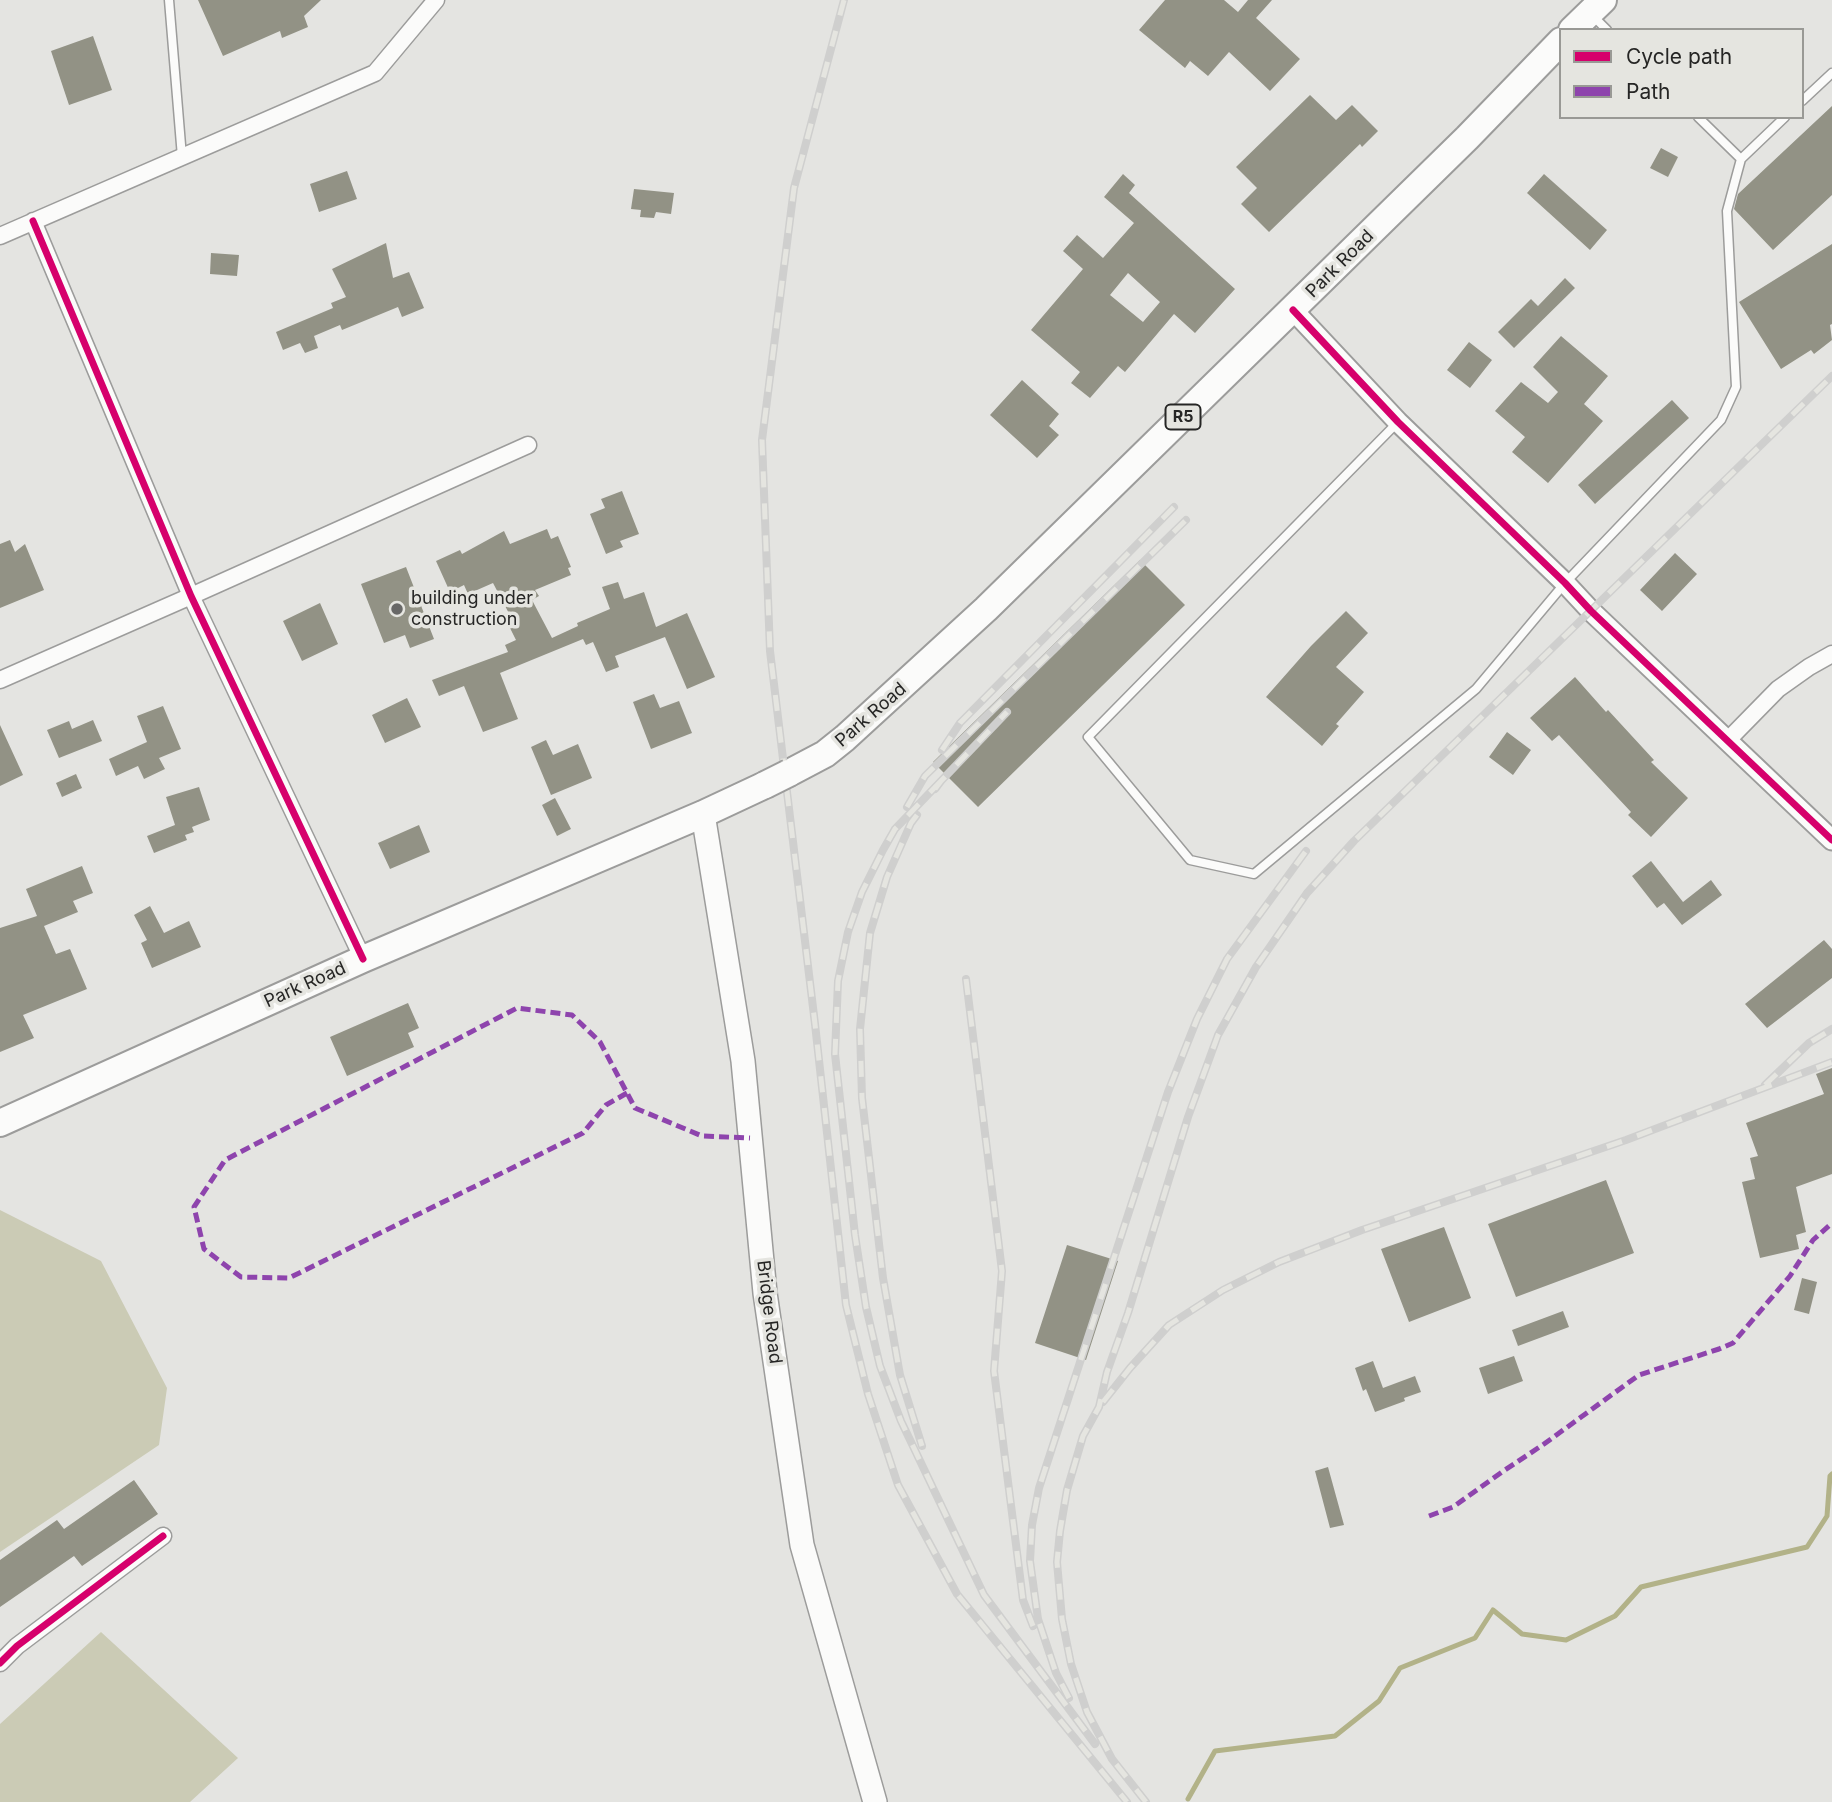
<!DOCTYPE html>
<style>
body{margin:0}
#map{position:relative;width:1832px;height:1802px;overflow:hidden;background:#e4e4e1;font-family:Inter,sans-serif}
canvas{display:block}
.legend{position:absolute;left:1559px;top:28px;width:245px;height:91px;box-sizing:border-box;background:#e5e5e0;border:2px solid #999995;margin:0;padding:9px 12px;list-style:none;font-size:21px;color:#262625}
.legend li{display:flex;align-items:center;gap:14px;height:35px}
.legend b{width:35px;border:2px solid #999995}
</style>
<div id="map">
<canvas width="1832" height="1802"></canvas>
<ul class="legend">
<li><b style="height:9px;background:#d6006c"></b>Cycle path</li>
<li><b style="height:9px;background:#8e44ad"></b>Path</li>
</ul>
</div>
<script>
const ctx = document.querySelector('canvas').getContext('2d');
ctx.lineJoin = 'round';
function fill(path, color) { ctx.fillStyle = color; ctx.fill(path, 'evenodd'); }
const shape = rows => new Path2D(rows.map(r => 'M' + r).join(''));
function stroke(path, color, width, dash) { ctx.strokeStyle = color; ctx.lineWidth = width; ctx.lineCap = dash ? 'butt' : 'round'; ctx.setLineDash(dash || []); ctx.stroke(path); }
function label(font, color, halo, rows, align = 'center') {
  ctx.font = font + ' Inter,sans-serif'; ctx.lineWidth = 7; ctx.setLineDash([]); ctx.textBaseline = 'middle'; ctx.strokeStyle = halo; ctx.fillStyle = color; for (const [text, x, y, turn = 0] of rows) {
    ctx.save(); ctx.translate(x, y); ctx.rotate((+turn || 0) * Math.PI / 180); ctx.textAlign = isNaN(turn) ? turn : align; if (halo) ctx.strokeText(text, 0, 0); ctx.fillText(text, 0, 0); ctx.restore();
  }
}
fill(shape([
 [0,1210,101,1261,167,1388,159,1445,0,1552],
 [101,1632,238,1758,190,1802,0,1802,0,1724]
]), '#cbcbb5');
stroke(shape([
 [1188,1799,1215,1751,1335,1736,1379,1701,1400,1668,1475,1638,1493,1610,1522,1634,1566,1640,1615,1616,1641,1587,1807,1547,1827,1516,1830,1476,1832,1474]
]), '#b2b288', 5);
fill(shape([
 [198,0,321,0,304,16,308,27,282,38,280,31,223,56],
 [1165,0,1224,0,1238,12,1248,0,1272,0,1256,18,1300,59,1270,91,1229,52,1208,76,1190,61,1185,68,1139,30],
 [93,36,112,90,69,105,51,51],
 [1310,95,1336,120,1352,105,1378,131,1362,147,1360,144,1269,232,1241,204,1257,188,1236,167],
 [1832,106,1832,195,1773,250,1734,209,1738,194],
 [1661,148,1678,157,1668,177,1650,168],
 [347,171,357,199,319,212,310,184],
 [1123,174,1135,185,1129,193,1235,289,1195,333,1174,314,1125,372,1118,366,1090,398,1071,383,1080,372,1031,330,1083,269,1063,251,1077,235,1103,258,1134,223,1104,197],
 [1128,273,1160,302,1143,322,1110,295],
 [1544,174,1607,230,1590,250,1527,193],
 [634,189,674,193,671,214,656,212,654,218,640,217,641,210,631,209],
 [386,243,393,278,409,272,424,308,402,317,398,307,342,330,340,325,314,336,318,348,305,353,300,343,283,350,276,332,333,308,331,303,346,297,332,269],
 [1832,244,1832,324,1830,325,1832,340,1814,354,1811,350,1781,369,1739,302],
 [211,253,239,255,237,276,210,274],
 [1565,278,1575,288,1514,348,1498,332,1531,299,1538,306],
 [1561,336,1608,376,1584,404,1603,421,1548,483,1512,452,1525,437,1495,411,1521,382,1548,403,1558,392,1533,367],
 [1469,342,1492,360,1470,388,1447,370],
 [1022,380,1059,414,1049,426,1059,435,1037,458,990,415],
 [1672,400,1689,418,1595,504,1578,485],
 [622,491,639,534,620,541,623,547,606,554,590,514,605,508,601,499],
 [547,529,551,539,558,536,571,567,568,568,571,575,535,590,539,596,532,600,552,638,578,626,577,623,610,609,602,587,618,582,624,599,644,592,656,627,687,613,715,677,687,689,665,637,615,656,619,667,606,672,593,642,586,645,583,639,500,673,518,719,483,732,464,686,439,696,432,680,508,652,505,645,516,640,509,626,514,623,493,583,468,594,464,585,450,592,436,561,460,550,462,554,504,531,510,544],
 [10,540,15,552,25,544,44,590,0,608,0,544],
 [1675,553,1697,574,1662,611,1640,590],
 [1140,560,1185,605,978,807,933,762],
 [406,567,434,639,410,648,405,635,384,643,361,584],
 [320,603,338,644,302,661,283,621],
 [1346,611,1368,633,1336,667,1364,692,1336,724,1339,726,1322,746,1266,697,1311,646],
 [1575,677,1606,712,1608,710,1654,760,1651,762,1688,798,1651,837,1628,815,1631,812,1559,735,1552,741,1530,718],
 [654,694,660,708,679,701,692,733,651,749,633,702],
 [407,698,421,727,385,743,372,715],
 [163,706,181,749,159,758,165,769,144,779,138,766,116,776,109,759,147,742,137,716],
 [93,720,102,741,59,758,47,730,69,721,72,729],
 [0,725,23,775,0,786],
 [1507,732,1531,750,1513,775,1489,757],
 [546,740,553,755,578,744,592,778,551,795,531,747],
 [76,774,82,788,62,797,56,783],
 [199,787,210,820,192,827,194,832,185,835,187,840,154,853,147,836,175,825,166,797],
 [555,798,571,829,557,836,542,805],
 [419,825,430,852,390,869,378,843],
 [1651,861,1683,902,1711,880,1722,895,1682,925,1664,903,1657,908,1632,876],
 [82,866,93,893,73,901,78,912,44,926,56,954,70,949,87,989,23,1015,34,1038,0,1052,0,928,37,916,26,889],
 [150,906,164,933,189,921,201,947,152,968,141,943,147,940,134,915],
 [1824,940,1832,949,1832,978,1767,1028,1745,1004],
 [408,1003,419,1028,408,1033,414,1047,347,1076,330,1037],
 [1832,1068,1832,1174,1796,1187,1806,1232,1796,1235,1799,1249,1760,1258,1742,1182,1755,1179,1750,1158,1758,1156,1746,1123,1824,1094,1816,1074],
 [1606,1180,1634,1253,1516,1297,1488,1224],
 [1444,1227,1471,1298,1409,1322,1381,1249],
 [1067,1245,1118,1261,1086,1360,1035,1343],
 [1802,1278,1817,1282,1809,1314,1794,1310],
 [1563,1311,1569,1327,1518,1346,1512,1330],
 [1514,1356,1523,1381,1488,1394,1479,1368],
 [1373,1361,1383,1388,1415,1376,1421,1392,1404,1398,1405,1401,1375,1412,1366,1389,1363,1391,1355,1368],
 [1328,1467,1344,1525,1330,1528,1315,1471],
 [134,1480,158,1514,82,1566,74,1556,0,1607,0,1560,57,1520,64,1529]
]), '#929285');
const service = shape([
 [169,0,182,157],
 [1594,17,1607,30],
 [1802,101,1832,73],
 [1698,117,1741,159],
 [1397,423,1088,737,1190,860,1254,874,1476,689,1565,583,1721,420,1736,387,1727,211,1741,159,1785,117]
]);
const minor = shape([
 [33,221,191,596,363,959],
 [0,236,375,73,436,0],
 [0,680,191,596,528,445],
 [1727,741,1778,689,1809,667,1832,654],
 [0,1663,17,1646,163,1536]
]);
const tertiary = shape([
 [1293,310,1398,422,1565,583,1591,611,1832,840]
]);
const secondary = shape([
 [703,814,743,1061,765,1293,802,1545,875,1802]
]);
const trunk = shape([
 [1572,30,1603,0],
 [789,773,825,754,845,738,986,609,1467,138,1561,41],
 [0,1123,363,959,703,814,765,785]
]);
stroke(service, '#9c9c9b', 11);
stroke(minor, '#9c9c9b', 19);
stroke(tertiary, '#9c9c9b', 23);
stroke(secondary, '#9c9c9b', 26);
stroke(trunk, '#9c9c9b', 30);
stroke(service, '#fbfbfa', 8);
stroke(minor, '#fbfbfa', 16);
stroke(tertiary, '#fbfbfa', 19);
stroke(secondary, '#fbfbfa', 23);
stroke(trunk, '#fbfbfa', 26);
const rail = shape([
 [844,0,794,188,762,440,770,651,815,1024,846,1305,868,1394,898,1485,957,1594,1127,1802],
 [942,750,960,723,1174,507],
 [941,781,895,829,883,850,862,892,848,932,838,981,835,1054,855,1235,866,1307,880,1366,901,1421,984,1595,1095,1744],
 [935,789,941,781,1007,712],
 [907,807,925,776,1186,520],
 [917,815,911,823,887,877,870,933,860,1029,862,1098,883,1278,900,1375,922,1446],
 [966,979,1002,1271,994,1371,1023,1600,1033,1626],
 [1765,1085,1809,1043,1832,1029],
 [1103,1402,1130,1368,1169,1325,1223,1290,1279,1262,1362,1230,1626,1140,1832,1062],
 [1069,1698,1056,1673,1038,1619,1030,1561,1032,1525,1039,1488,1168,1092,1197,1019,1227,959,1306,851],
 [1146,1802,1112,1759,1087,1712,1071,1664,1062,1619,1057,1562,1060,1531,1067,1490,1083,1436,1099,1407,1107,1372,1128,1313,1188,1117,1218,1035,1256,967,1307,893,1354,841,1832,376]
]);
stroke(rail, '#cfcfce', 8);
stroke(rail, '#e5e5e0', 5, [16]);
const trunkBridge = shape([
 [765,785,789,773]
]);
stroke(trunkBridge, '#9c9c9b', 30, []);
stroke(trunkBridge, '#fbfbfa', 26);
stroke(shape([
 [627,1093,606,1105,583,1133,289,1278,241,1277,204,1249,194,1207,225,1160,517,1008,572,1015,600,1042,635,1108,702,1136,750,1138],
 [1429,1516,1453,1507,1502,1472,1544,1444,1639,1375,1719,1349,1733,1343,1790,1276,1813,1240,1832,1223]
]), '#8e44ad', 5, [10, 5]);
stroke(shape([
 [33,221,191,596,363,959],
 [1293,310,1398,422,1565,583,1591,611,1832,840],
 [0,1663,17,1646,163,1536]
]), '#d6006c', 7);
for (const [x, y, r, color] of [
 [397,609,7,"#686867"]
]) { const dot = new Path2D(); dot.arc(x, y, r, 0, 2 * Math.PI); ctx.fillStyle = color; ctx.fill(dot); stroke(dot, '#e5e5e0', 2.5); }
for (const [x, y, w] of [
 [1183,417,35]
]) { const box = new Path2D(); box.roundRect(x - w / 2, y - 12.5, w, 25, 5); ctx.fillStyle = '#e5e5e0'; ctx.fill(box); stroke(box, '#262625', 2); }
label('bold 16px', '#262625', null, [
 ["R5",1183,417]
]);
label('18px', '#262625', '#e5e5e0', [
 ["Park Road",1340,264,-45],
 ["Park Road",871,715,-41],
 ["Park Road",305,985,-24],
 ["Bridge Road",769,1312,83]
]);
label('18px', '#262625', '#e5e5e0', [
 ["building under",411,599],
 ["construction",411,620]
], 'left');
</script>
